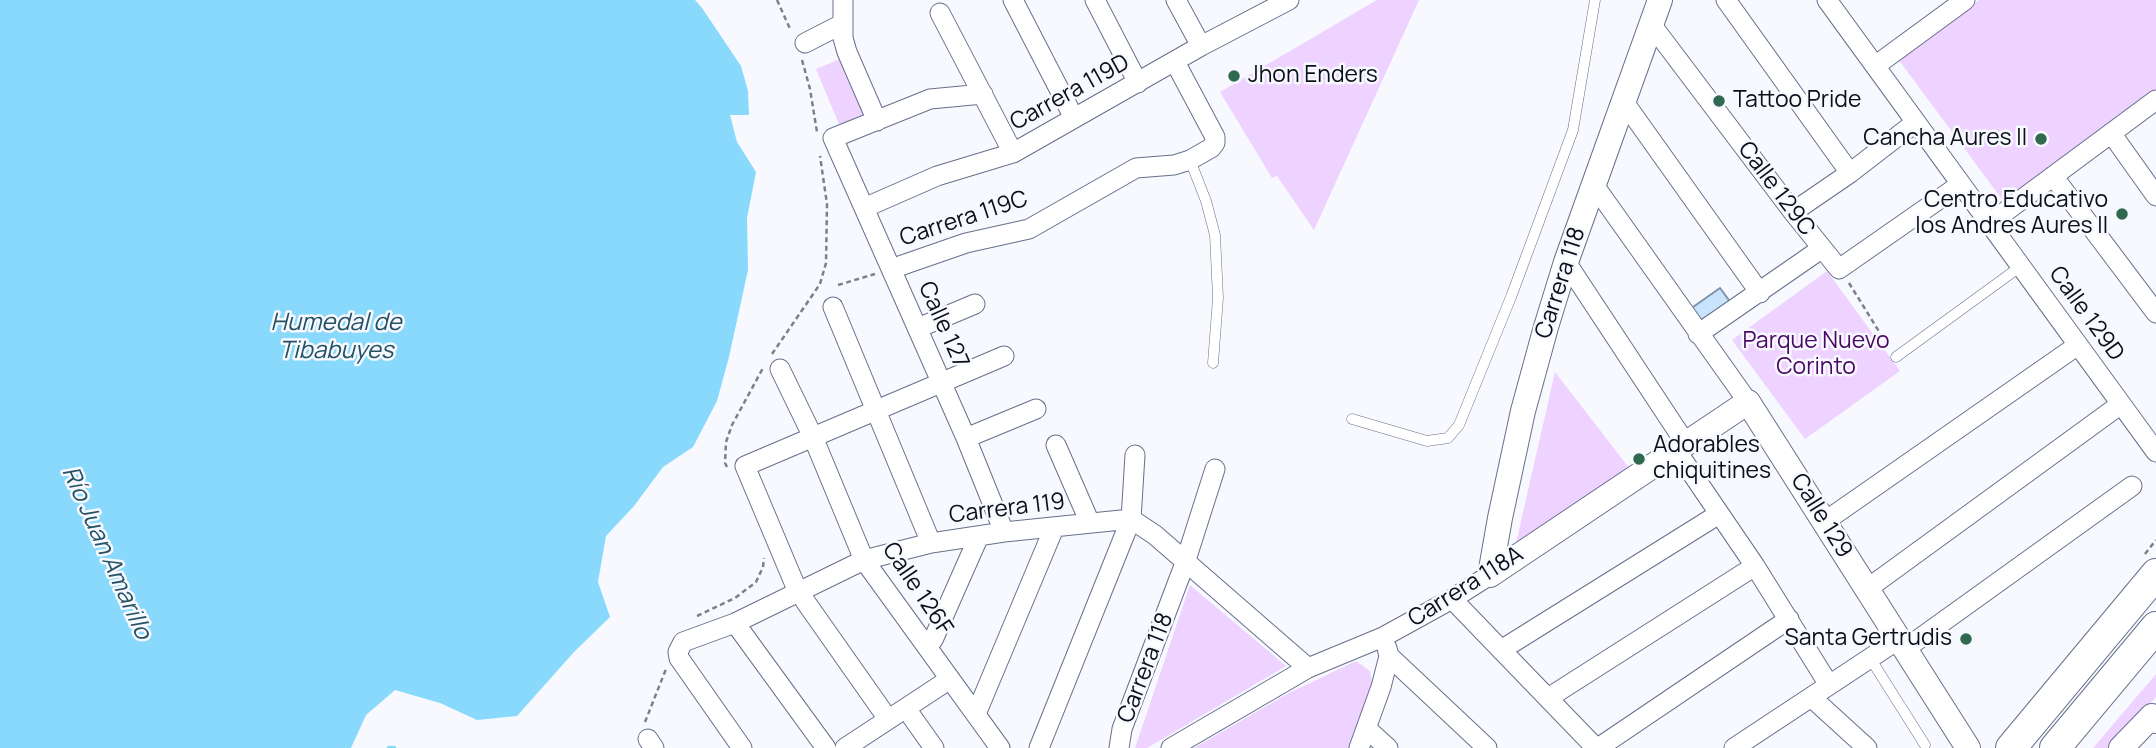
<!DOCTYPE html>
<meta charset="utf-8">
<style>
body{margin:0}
canvas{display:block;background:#f7f9ff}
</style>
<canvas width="2156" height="748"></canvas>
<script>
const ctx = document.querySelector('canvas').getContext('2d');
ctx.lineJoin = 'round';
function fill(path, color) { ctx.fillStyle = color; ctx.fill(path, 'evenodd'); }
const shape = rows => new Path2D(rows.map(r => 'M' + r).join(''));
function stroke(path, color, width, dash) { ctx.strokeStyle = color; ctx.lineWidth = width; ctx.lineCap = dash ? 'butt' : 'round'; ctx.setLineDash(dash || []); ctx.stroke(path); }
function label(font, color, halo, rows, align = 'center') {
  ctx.font = font + ' Manrope,sans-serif'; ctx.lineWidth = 5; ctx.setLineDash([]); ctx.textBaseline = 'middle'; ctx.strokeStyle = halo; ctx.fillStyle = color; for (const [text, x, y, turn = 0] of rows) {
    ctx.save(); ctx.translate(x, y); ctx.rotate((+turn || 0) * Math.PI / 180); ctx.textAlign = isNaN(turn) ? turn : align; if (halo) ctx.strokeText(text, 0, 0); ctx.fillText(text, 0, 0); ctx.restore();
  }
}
fill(shape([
 [1377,0,1419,0,1314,230,1277,176,1272,178,1220,92],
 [1979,0,2156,0,2156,92,2004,202,1898,59],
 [845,57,870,117,841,129,816,69],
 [1827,271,1900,371,1805,439,1732,340],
 [1555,372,1633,473,1516,543],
 [1190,585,1286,666,1147,748,1135,748],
 [1356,661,1370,671,1372,685,1359,725,1349,748,1194,748,1289,693],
 [2156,674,2156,697,2109,748,2093,748]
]), '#eed2ff');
fill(shape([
 [0,0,695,0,702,8,741,66,748,91,749,115,730,115,737,142,756,172,747,218,748,270,729,357,717,401,693,447,663,467,634,506,606,536,598,582,610,617,574,652,517,716,477,720,440,703,395,690,366,715,351,748,0,748]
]), '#88d9fc');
stroke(shape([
 [389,748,394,748]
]), '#88d9fc', 4.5);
const building = shape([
 [1720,288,1731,303,1697,327,1686,312,1720,288]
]);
fill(building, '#cae3fc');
stroke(building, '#7d94aa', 2);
const service = shape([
 [1190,160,1206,201,1215,235,1218,298,1213,363],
 [1896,357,2021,266],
 [1352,419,1427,441,1448,438,1459,425,1511,297,1573,130,1595,0],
 [1870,658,1925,745]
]);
const minor = shape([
 [843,0,843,38,847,52,877,121],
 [1013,0,1074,118],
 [1095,0,1138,83],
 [1176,0,1201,46],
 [1726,0,1850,173],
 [1827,0,2156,452],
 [940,13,1013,153],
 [1651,24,1793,212,1839,269,1961,184],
 [805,43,842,24],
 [1875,66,1965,0],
 [983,94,930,99,833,138,966,438,1004,532],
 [1624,102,1760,293],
 [2111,133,2156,196],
 [2053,176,2156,313],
 [1594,185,1748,402],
 [864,208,937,176,1013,153,1201,46,1289,0],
 [1793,212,1850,173,1916,122],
 [1990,223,2156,100],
 [1566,262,1686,444],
 [891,269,966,243,1029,229,1136,168,1174,165,1190,160,1211,148,1215,143,1215,137,1175,62],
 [833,307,931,543],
 [918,328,975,304],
 [1698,334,1821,249],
 [780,369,813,437,864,560,1000,748],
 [966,438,1036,409],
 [1056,445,1090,523],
 [1676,450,1755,566,1829,685],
 [1824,522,2078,345],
 [1867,589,2121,404],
 [798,592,745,466,1004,356],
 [1452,599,1596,748],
 [805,601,888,719],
 [735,623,826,748],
 [933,640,979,536],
 [1905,649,2132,486],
 [1501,650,1719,514],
 [1389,656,1487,748],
 [1811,697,1867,748],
 [1548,698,1755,566],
 [976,714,1054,528],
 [912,717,934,748],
 [1367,729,1388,748],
 [648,739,654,748],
 [742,748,679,658,678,652,683,642,735,623,864,560,931,543,1004,532,1131,519,1155,535,1308,668],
 [845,748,950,679],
 [1039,748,1131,519,1135,455],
 [1119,748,1122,729,1185,563,1215,469],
 [1171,748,1308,668,1383,637,1452,599,1490,575],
 [1359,748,1381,687,1389,656,1387,648],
 [1598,748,1789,619],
 [1734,748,1899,639]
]);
const tertiary = shape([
 [1490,575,1748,402,1968,748],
 [1490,575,1500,518,1523,411,1546,327,1566,262,1660,0],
 [2121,748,2152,716,2156,721]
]);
const primary = shape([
 [2011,748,2156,574],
 [2055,748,2156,627]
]);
stroke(service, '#67708b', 11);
stroke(minor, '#67708b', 21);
stroke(tertiary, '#67708b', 26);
stroke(primary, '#67708b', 32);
stroke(shape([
 [777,0,791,31],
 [802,60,810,89,817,132],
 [1849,283,1888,346],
 [838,285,875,274],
 [772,354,820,284,826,263,827,204,820,156],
 [727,467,725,463,726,442,732,425,763,368],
 [2145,554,2156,540],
 [697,616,735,598,756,582,763,567,764,558],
 [645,722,666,669]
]), '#7d8088', 2.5, [5, 3.5]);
stroke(service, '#fff', 10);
stroke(minor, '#fff', 19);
stroke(tertiary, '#fff', 24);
stroke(primary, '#fff', 30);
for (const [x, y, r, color] of [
 [1234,76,7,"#316950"],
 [1719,101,7,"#316950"],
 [2041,139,7,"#316950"],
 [2122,214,7,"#316950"],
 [1639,459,7,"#316950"],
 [1966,639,7,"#316950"]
]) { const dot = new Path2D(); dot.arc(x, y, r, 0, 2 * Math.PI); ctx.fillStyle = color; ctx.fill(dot); stroke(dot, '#f7f9ff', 2.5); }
label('23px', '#0b0f18', '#f7f9ff', [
 ["Jhon Enders",1248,76],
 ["Tattoo Pride",1733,101],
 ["Cancha Aures II",2027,139,"right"],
 ["Centro Educativo",2108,201,"right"],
 ["los Andres Aures II",2108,227,"right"],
 ["Adorables",1653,446],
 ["chiquitines",1653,472],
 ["Santa Gertrudis",1952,639,"right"]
], 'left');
label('23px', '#0b0f18', '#f7f9ff', [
 ["Carrera 119D",1070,93,-29],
 ["Calle 129C",1776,189,53],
 ["Carrera 119C",964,219,-18],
 ["Carrera 118",1561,283,-72],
 ["Calle 129D",2086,314,54],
 ["Calle 127",943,325,66],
 ["Carrera 119",1007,509,-7],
 ["Calle 129",1821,516,58],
 ["Carrera 118A",1466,587,-32],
 ["Calle 126F",917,589,56],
 ["Carrera 118",1146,668,-69]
]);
label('23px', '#4a0764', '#f7f9ff', [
 ["Parque Nuevo",1816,342],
 ["Corinto",1816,368]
]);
label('italic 24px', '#245264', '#f7f9ff', [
 ["Humedal de",336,323],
 ["Tibabuyes",336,351],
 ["Río Juan Amarillo",106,553,66]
]);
</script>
